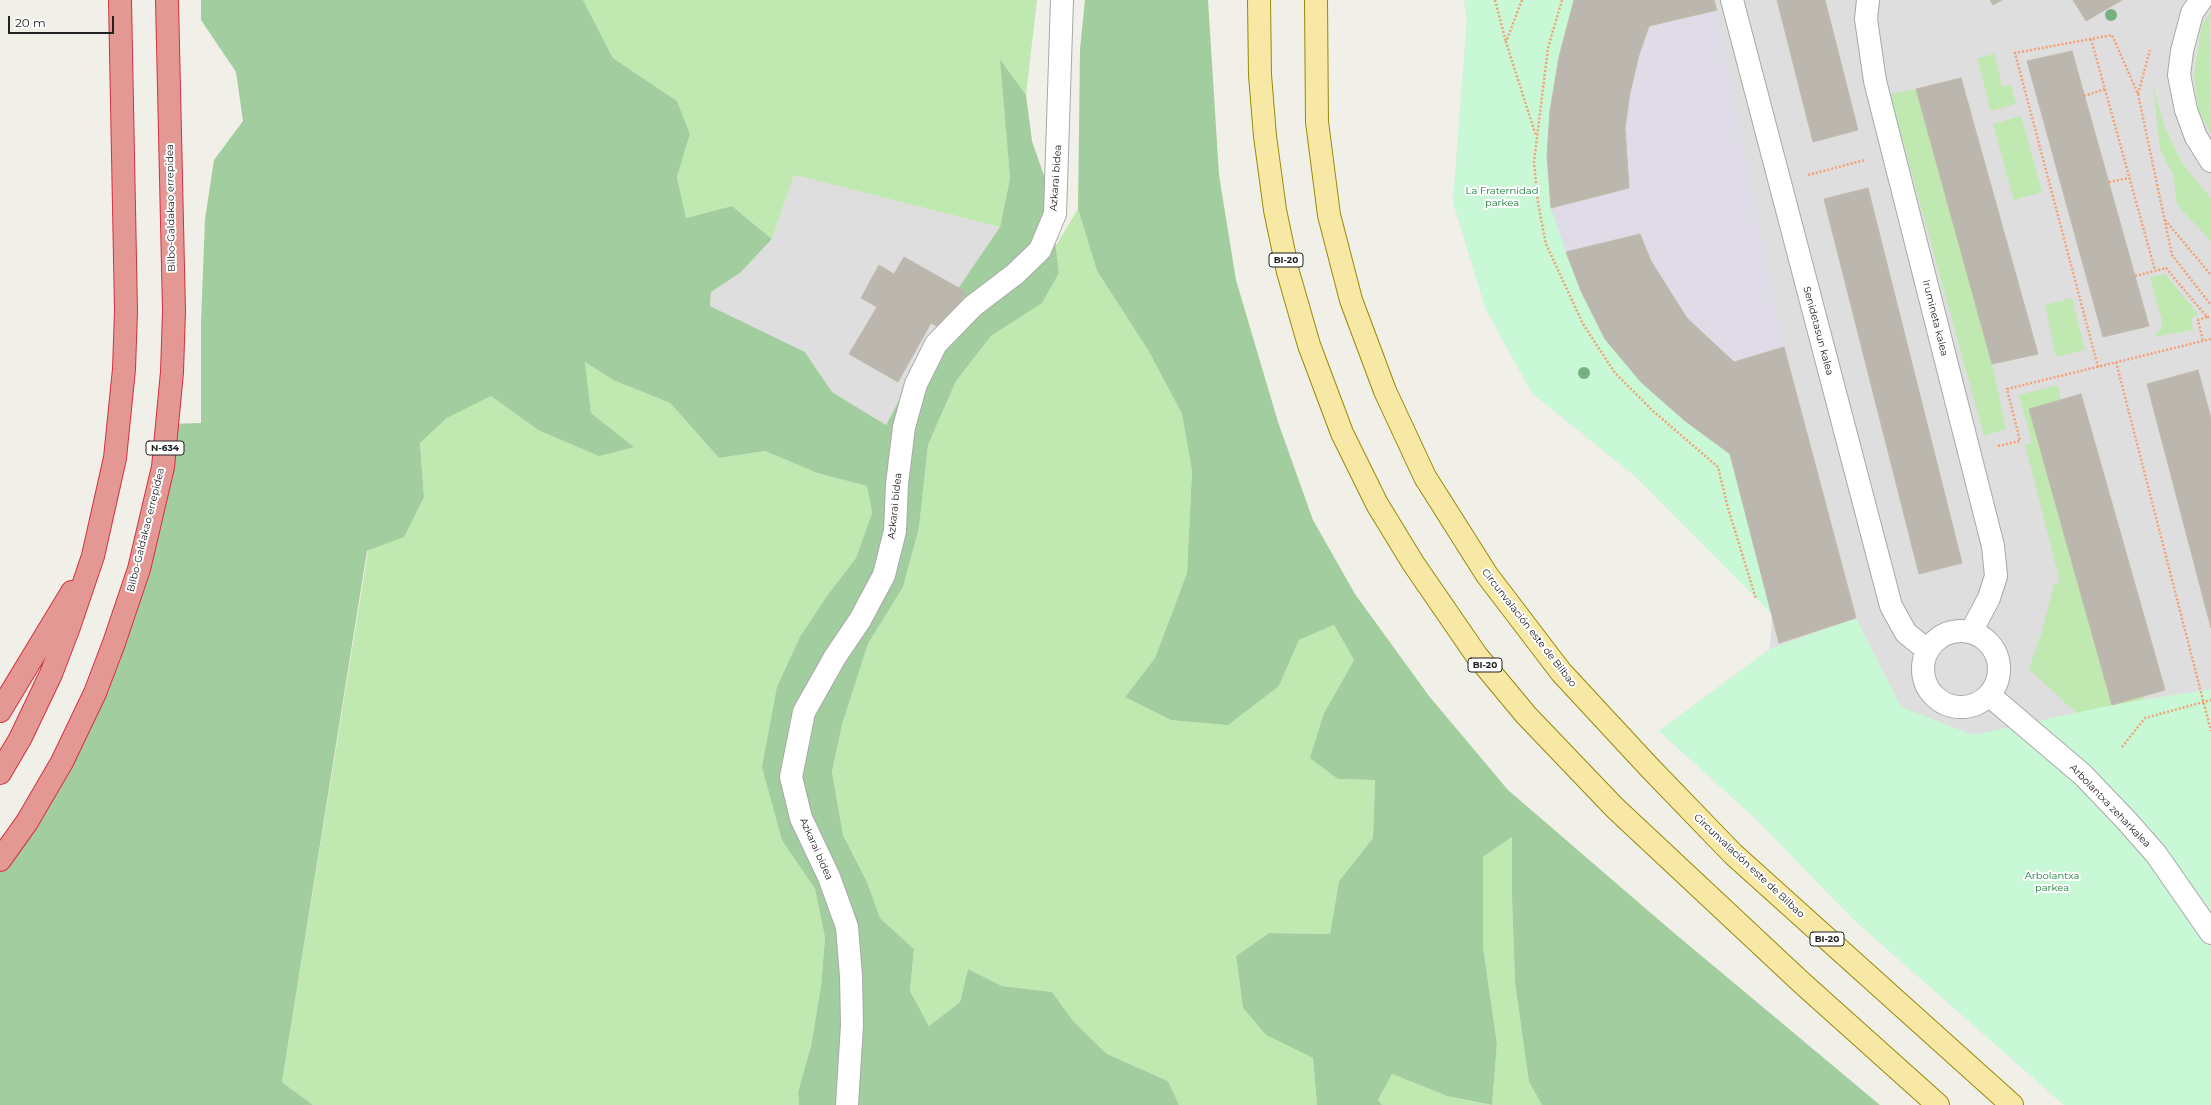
<!DOCTYPE html>
<meta charset="utf-8">
<style>
body{margin:0}
#map{position:relative;width:2211px;height:1105px;overflow:hidden;background:#f1f0e8;font-family:Montserrat,sans-serif}
canvas{display:block}
.scale{position:absolute;left:8px;top:16px;width:106px;height:18px;box-sizing:border-box;border:2px solid #212121;border-top:0;padding-left:5px;font-size:12px;line-height:14px;white-space:nowrap;color:#212121;-webkit-text-stroke:3px #fff;paint-order:stroke}
</style>
<div id="map">
<canvas width="2211" height="1105"></canvas>
<div class="scale">20 m</div>
</div>
<script>
const ctx = document.querySelector('canvas').getContext('2d');
ctx.lineJoin = 'round';
function fill(path, color) { ctx.fillStyle = color; ctx.fill(path, 'evenodd'); }
const shape = rows => new Path2D(rows.map(r => 'M' + r).join(''));
function stroke(path, color, width, dash) { ctx.strokeStyle = color; ctx.lineWidth = width; ctx.lineCap = dash ? 'butt' : 'round'; ctx.setLineDash(dash || []); ctx.stroke(path); }
function label(font, color, halo, rows, align = 'center') {
  ctx.font = font + ' Montserrat,sans-serif'; ctx.lineWidth = 4; ctx.setLineDash([]); ctx.textBaseline = 'middle'; ctx.strokeStyle = halo; ctx.fillStyle = color; for (const [text, x, y, turn = 0] of rows) {
    ctx.save(); ctx.translate(x, y); ctx.rotate((+turn || 0) * Math.PI / 180); ctx.textAlign = isNaN(turn) ? turn : align; if (halo) ctx.strokeText(text, 0, 0); ctx.fillText(text, 0, 0); ctx.restore();
  }
}
fill(shape([
 [1464,0,2211,0,2211,1105,2064,1105,1854,920,1758,821,1659,731,1770,649,1772,614,1636,477,1532,393,1486,310,1453,202,1467,19],
 [794,175,1000,227,957,290,886,425,832,392,805,352,710,306,711,292,740,273,772,239]
]), '#dfdede');
fill(shape([
 [583,0,1037,0,1026,95,1001,60,1010,178,1000,227,794,175,772,239,732,206,686,218,677,177,690,134,677,101,613,58],
 [2211,11,2210,24,2211,134,2198,109,2194,73,2202,25],
 [1995,54,2002,87,2011,85,2016,104,1991,111,1977,58],
 [2153,86,2165,128,2183,165,2211,198,2211,241,2177,205,2173,174,2160,149],
 [1916,89,1992,364,2006,429,1984,436,1890,94],
 [2021,116,2042,192,2014,200,1993,124],
 [1078,209,1097,271,1148,350,1182,414,1192,471,1187,573,1155,658,1125,697,1279,686,1299,640,1334,625,1354,660,1324,713,1338,779,1375,780,1373,838,1339,881,1330,934,1269,933,1236,956,1243,1008,1266,1035,1313,1058,1317,1105,1179,1105,1168,1081,1107,1054,1074,1022,1052,992,1002,986,968,969,960,1002,929,1026,910,991,914,949,880,918,867,882,843,835,832,772,842,725,868,644,903,587,919,528,928,445,956,381,991,336,1042,302,1059,273,1055,247],
 [2165,274,2198,314,2191,318,2193,330,2153,337,2161,329,2162,321,2150,277],
 [2072,298,2085,350,2056,357,2045,305],
 [585,362,613,380,670,403,719,458,765,451,817,473,867,486,872,513,856,558,829,593,782,839,815,889,825,938,821,986,811,1046,798,1092,799,1105,313,1105,282,1082,368,551,403,537,424,497,420,443,447,418,491,396,538,430,633,447,591,413],
 [2058,385,2061,400,2029,409,2112,705,2145,696,2131,714,2097,724,2072,709,2029,669,2042,631,2054,584,2060,582,2025,445,2032,443,2019,395],
 [1512,837,1512,898,1515,983,1529,1082,1542,1105,1492,1105,1497,1044,1483,947,1483,857],
 [1392,1074,1447,1096,1491,1105,1382,1105,1378,1100]
]), '#c0e8b1');
fill(shape([
 [201,0,583,0,613,58,677,101,690,134,677,177,686,218,732,206,772,239,740,273,711,292,710,306,805,352,832,392,886,425,957,290,1000,227,1010,178,1000,59,1026,95,1032,141,1048,187,1059,273,1042,303,991,336,956,381,928,445,919,528,903,587,868,644,842,725,832,772,843,835,867,882,880,918,914,949,910,991,929,1026,960,1002,968,969,1002,986,1052,992,1074,1022,1107,1054,1168,1081,1179,1105,799,1105,798,1092,811,1046,821,986,825,938,815,889,782,840,762,767,777,687,800,637,829,593,856,558,872,513,867,486,817,473,765,451,719,458,670,403,613,380,585,362,591,413,634,447,599,456,538,430,491,396,447,418,420,443,424,497,404,537,367,551,282,1082,313,1105,0,1105,0,852,62,762,139,569,167,424,201,423,201,322,205,219,214,160,243,121,236,72,201,20],
 [1085,0,1208,0,1219,175,1236,280,1278,422,1313,520,1355,594,1429,696,1508,790,1667,927,1880,1105,1542,1105,1529,1082,1515,983,1512,898,1512,837,1483,857,1483,947,1497,1044,1492,1105,1447,1096,1392,1074,1378,1100,1382,1105,1317,1105,1313,1058,1266,1035,1243,1008,1236,956,1269,933,1330,934,1339,881,1373,838,1375,780,1338,779,1310,758,1324,713,1354,660,1334,625,1299,640,1279,686,1228,725,1171,720,1125,697,1155,658,1187,573,1192,471,1182,414,1148,350,1097,271,1078,209,1080,49]
]), '#a2ce9f');
fill(shape([
 [1464,0,1574,0,1559,57,1550,111,1547,155,1551,208,1581,291,1605,339,1641,382,1684,420,1730,454,1772,614,1636,477,1532,393,1486,310,1453,202,1467,19],
 [1856,618,1901,707,1973,735,2112,705,2211,689,2211,1105,2064,1105,1854,920,1758,821,1659,731,1770,649]
]), '#c9f8d7');
fill(shape([
 [1717,10,1784,347,1734,362,1687,318,1651,261,1640,234,1566,252,1551,208,1629,188,1625,128,1630,93,1639,55,1649,26]
]), '#dfdce7');
const building = shape([
 [1574,0,1714,0,1717,10,1649,26,1639,55,1630,93,1625,128,1629,188,1551,208,1547,155,1550,111,1559,57,1574,0],
 [1777,0,1825,0,1858,130,1813,142,1777,0],
 [1990,0,2002,0,1993,5,1990,0],
 [2073,0,2122,0,2086,21,2073,0],
 [2072,51,2149,326,2103,337,2027,61,2072,51],
 [1961,78,2038,354,1992,364,1916,89,1961,78],
 [1868,188,1962,563,1919,574,1824,199,1868,188],
 [1640,234,1651,261,1687,318,1734,362,1784,347,1856,618,1779,643,1730,454,1684,420,1641,382,1605,339,1581,291,1566,252,1640,234],
 [904,257,966,292,944,330,931,323,898,382,849,354,877,307,861,298,879,265,894,274,904,257],
 [2198,370,2211,418,2211,628,2147,384,2198,370],
 [2081,394,2165,690,2112,705,2029,409,2081,394]
]);
fill(building, '#bbb7ae');
stroke(building, '#c2bbab', 1);
const minor = shape([
 [1732,0,1891,606,1906,633,1927,650],
 [1868,0,1866,19,1875,81,1993,546,1996,576,1989,598,1971,632],
 [2201,0,2192,13,2182,51,2179,75,2186,110,2196,137,2211,161],
 '1923 669a38 38 0 1 1 76 0a38 38 0 1 1-76 0Z',
 [1989,695,2083,775,2126,820,2156,854,2211,933],
 [847,1105,852,1025,851,976,847,927,829,877,801,818,791,777,804,712,835,657,860,620,884,575,895,531,897,484,904,427,916,384,936,344,973,306,1015,274,1040,250,1055,214,1062,0]
]);
const major = shape([
 [1259,0,1260,75,1265,136,1275,210,1288,272,1309,345,1342,433,1377,504,1413,563,1477,656,1526,715,1615,808,1802,983,1938,1105],
 [1316,0,1317,122,1329,215,1351,300,1385,391,1425,477,1487,575,1561,672,1649,767,1733,854,2012,1105]
]);
const highway = shape([
 [0,711,72,592],
 [0,773,20,739,51,674,69,627,93,556,115,458,124,369,126,311,120,0],
 [0,860,27,822,62,762,95,693,114,643,139,569,163,467,172,372,174,311,167,0]
]);
stroke(minor, '#a8a8a8', 24);
stroke(major, '#988906', 24);
stroke(highway, '#d43043', 24);
stroke(shape([
 [1495,0,1506,42],
 [1522,0,1506,42,1536,136],
 [1562,0,1548,48,1534,162,1538,203,1546,244,1583,324,1615,373,1653,411,1718,467,1728,508,1756,599],
 [2091,39,2155,270],
 [2138,94,2172,255,2211,305],
 [2084,96,2105,89],
 [1808,175,1865,160],
 [2109,182,2129,178],
 [2165,220,2211,275],
 [2135,276,2166,268,2207,317,2198,320,2203,341],
 [2207,317,2211,317],
 [2116,362,2211,731],
 [2098,367,2015,53,2112,35,2138,94,2150,50],
 [1998,446,2020,441,2007,389,2211,339],
 [2122,747,2145,718,2211,700]
]), '#f4a076', 2.5, [2, 2]);
stroke(minor, '#fff', 22);
stroke(major, '#f8e8a6', 22);
stroke(highway, '#e49894', 22);
ctx.fillStyle = '#76b184';
for (const [x, y] of [
 [2111,15],
 [1584,373]
]) { ctx.beginPath(); ctx.arc(x, y, 6, 0, 2 * Math.PI); ctx.fill(); }
for (const [x, y, w] of [
 [1286,260,34],
 [165,448,38],
 [1485,665,34],
 [1827,939,34]
]) { const box = new Path2D(); box.roundRect(x - w / 2, y - 7, w, 14, 3); ctx.fillStyle = '#fff'; ctx.fill(box); stroke(box, '#212121', 1); }
label('bold 9px', '#212121', null, [
 ["BI-20",1286,260],
 ["N-634",165,448],
 ["BI-20",1485,665],
 ["BI-20",1827,939]
]);
label('10px', '#212121', '#fff', [
 ["Azkarai bidea",1056,178,-86],
 ["Bilbo-Galdakao errepidea",171,208,-91],
 ["Irumineta kalea",1935,318,76],
 ["Senidetasun kalea",1818,331,75],
 ["Azkarai bidea",895,506,-84],
 ["Bilbo-Galdakao errepidea",146,530,-76],
 ["Circunvalación este de Bilbao",1529,628,52],
 ["Arbolantxa zeharkalea",2110,806,46],
 ["Azkarai bidea",816,849,66],
 ["Circunvalación este de Bilbao",1749,866,43]
]);
label('10px', '#117e33', '#fff', [
 ["La Fraternidad",1502,191],
 ["parkea",1502,203],
 ["Arbolantxa",2052,876],
 ["parkea",2052,888]
]);
</script>
